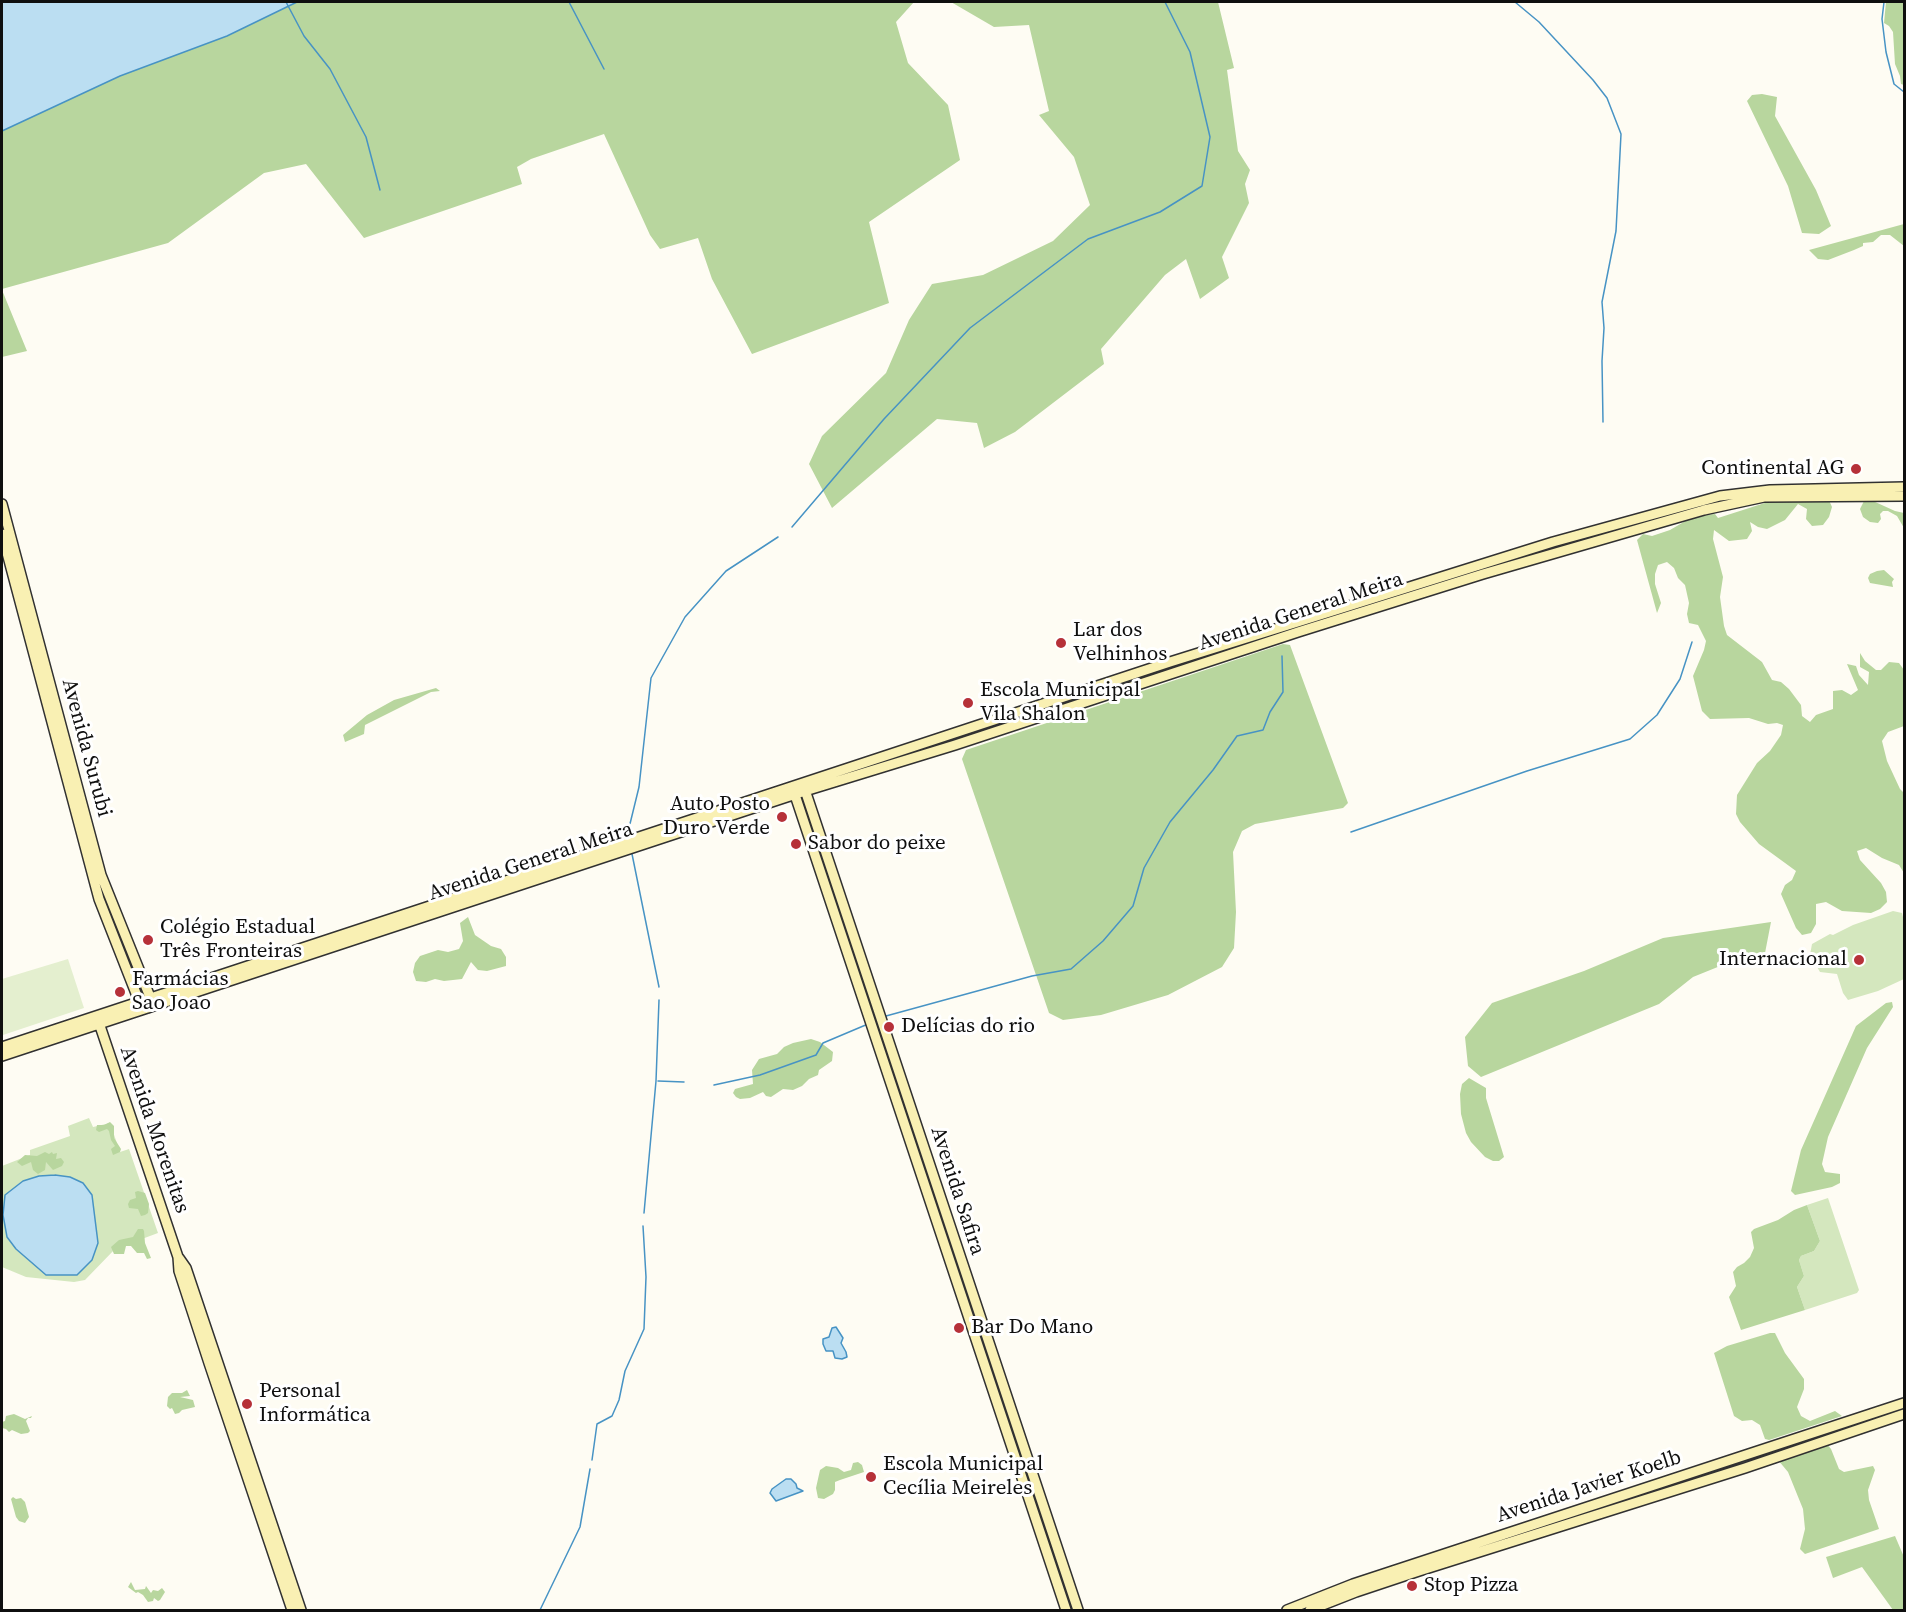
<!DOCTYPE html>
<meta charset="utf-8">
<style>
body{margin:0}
#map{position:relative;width:1906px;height:1612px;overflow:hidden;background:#fefcf3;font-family:"Source Serif 4",serif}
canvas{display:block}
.frame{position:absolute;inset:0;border:3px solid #0f0f0f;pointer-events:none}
</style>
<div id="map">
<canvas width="1906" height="1612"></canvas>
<div class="frame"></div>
</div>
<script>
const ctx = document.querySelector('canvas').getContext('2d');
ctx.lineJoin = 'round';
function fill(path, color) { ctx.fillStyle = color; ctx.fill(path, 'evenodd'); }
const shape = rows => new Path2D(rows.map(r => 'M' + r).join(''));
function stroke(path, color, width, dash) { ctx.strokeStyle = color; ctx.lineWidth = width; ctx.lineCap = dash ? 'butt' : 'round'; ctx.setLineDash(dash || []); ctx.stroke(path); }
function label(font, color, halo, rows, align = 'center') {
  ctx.font = font + ' "Source Serif 4",serif'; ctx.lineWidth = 6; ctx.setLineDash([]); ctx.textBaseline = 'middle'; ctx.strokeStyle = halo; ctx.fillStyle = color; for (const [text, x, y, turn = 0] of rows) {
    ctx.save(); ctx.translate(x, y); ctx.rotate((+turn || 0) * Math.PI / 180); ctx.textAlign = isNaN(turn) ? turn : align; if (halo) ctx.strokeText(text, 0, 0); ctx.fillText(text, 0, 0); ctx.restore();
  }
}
fill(shape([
 [1893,911,1902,913,1904,921,1904,979,1878,991,1848,1000,1843,993,1837,974,1820,972,1810,955,1812,944,1830,934,1833,935,1853,925],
 [89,1118,93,1127,110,1123,120,1152,129,1149,158,1233,115,1249,85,1280,74,1282,26,1277,2,1267,2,1166,30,1155,30,1150,70,1136,68,1126],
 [1828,1198,1859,1290,1857,1293,1805,1310,1797,1287,1804,1276,1799,1260,1801,1256,1814,1251,1820,1241,1807,1205]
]), '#d4e7be');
fill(shape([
 [297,2,914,2,896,22,908,63,948,105,960,160,869,222,889,303,752,354,712,279,698,238,660,249,650,235,604,134,531,159,517,167,522,184,364,238,306,164,264,173,168,243,2,289,2,131,120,76,227,36],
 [951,2,1218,2,1234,68,1227,70,1238,151,1250,170,1245,184,1249,203,1222,257,1229,278,1200,299,1186,259,1165,275,1101,349,1104,364,1015,432,984,448,977,423,937,419,832,508,809,464,822,436,886,373,909,320,932,284,983,275,1053,241,1090,205,1074,157,1039,115,1049,111,1029,25,994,27],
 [1886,2,1904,2,1904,85,1901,84,1900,76,1895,64,1893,32,1889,26,1884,23],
 [1762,94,1777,97,1775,116,1816,190,1831,226,1819,234,1802,233,1788,186,1747,101,1752,95],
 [1904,224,1904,246,1890,235,1881,235,1873,242,1863,243,1863,246,1854,250,1828,260,1818,259,1809,250],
 [2,290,27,351,2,357],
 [1828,498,1832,507,1829,517,1823,525,1812,526,1806,519,1807,509,1798,504,1785,520,1767,529,1758,527,1750,522,1752,531,1747,539,1729,541,1714,530,1713,539,1723,577,1720,597,1724,626,1727,635,1762,662,1772,680,1781,682,1789,689,1801,705,1802,716,1810,722,1816,715,1833,709,1833,691,1842,690,1851,695,1858,690,1847,664,1856,666,1859,675,1868,685,1869,672,1860,667,1860,653,1865,661,1876,670,1881,670,1889,662,1899,663,1904,670,1904,726,1888,732,1882,741,1887,761,1900,789,1904,793,1904,873,1899,865,1882,858,1866,848,1857,851,1860,860,1881,883,1886,892,1887,902,1880,909,1871,913,1842,911,1826,902,1816,904,1816,924,1811,933,1802,935,1796,928,1781,894,1785,885,1792,880,1796,871,1759,844,1740,822,1736,814,1737,795,1757,763,1770,751,1781,735,1783,725,1777,723,1768,724,1749,718,1710,719,1702,711,1693,676,1704,650,1706,641,1698,625,1689,623,1687,614,1689,603,1685,585,1678,578,1674,568,1667,562,1658,565,1655,574,1655,584,1661,603,1657,613,1637,540,1643,534,1652,536,1670,530,1694,516,1715,514,1718,518,1771,501],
 [1864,501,1873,501,1895,511,1904,513,1904,528,1897,516,1888,511,1883,511,1880,514,1881,519,1878,523,1870,522,1863,517,1860,509],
 [1884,570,1894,579,1892,582,1893,587,1870,583,1868,578,1870,574,1877,571],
 [1283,644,1290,645,1348,803,1343,808,1255,824,1242,831,1233,852,1236,912,1234,948,1222,967,1168,995,1101,1015,1063,1020,1049,1013,962,759,966,750],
 [436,688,440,691,431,692,365,725,364,734,345,742,343,735,367,715,394,700],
 [468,917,475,935,491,946,501,949,506,957,506,966,487,971,478,970,471,962,462,979,444,981,435,979,426,982,416,981,413,972,415,963,420,956,438,950,448,952,459,949,463,941,460,923],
 [1771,922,1765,953,1735,960,1693,977,1659,1004,1481,1077,1468,1066,1465,1037,1492,1003,1584,971,1663,938],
 [1892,1002,1893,1007,1867,1048,1828,1137,1822,1164,1825,1172,1840,1174,1840,1183,1832,1187,1795,1195,1791,1191,1801,1150,1856,1026,1886,1003],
 [811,1039,820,1042,833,1052,832,1061,819,1070,818,1075,809,1079,802,1086,793,1090,783,1089,771,1097,766,1096,763,1092,750,1098,740,1099,736,1097,733,1093,735,1089,753,1084,752,1070,759,1059,777,1054,784,1047,793,1043],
 [1469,1078,1486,1088,1486,1098,1504,1157,1499,1161,1493,1161,1485,1157,1471,1142,1466,1133,1461,1114,1460,1094,1462,1084],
 [110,1122,114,1126,114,1138,121,1149,120,1152,113,1155,111,1149,115,1146,111,1140,109,1131,107,1129,99,1132,96,1130,97,1125,104,1125],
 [45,1152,49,1154,52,1152,53,1154,57,1153,56,1159,61,1158,64,1162,62,1166,53,1170,46,1162,45,1170,38,1174,33,1170,31,1162,22,1166,17,1162,25,1155,37,1156],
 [138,1191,145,1193,149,1204,148,1213,145,1215,141,1216,138,1209,129,1208,128,1204,130,1200,136,1198,135,1192],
 [1807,1205,1820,1241,1814,1251,1801,1256,1799,1260,1804,1276,1797,1287,1805,1310,1741,1330,1729,1297,1736,1286,1733,1272,1737,1267,1744,1263,1750,1257,1754,1248,1751,1232,1754,1229,1778,1220,1794,1210],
 [138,1229,143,1229,144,1231,145,1243,151,1258,147,1259,144,1253,137,1253,131,1246,126,1246,124,1254,114,1254,111,1247,119,1240,133,1237],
 [1770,1333,1775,1333,1785,1353,1804,1379,1804,1389,1797,1407,1801,1416,1810,1421,1835,1411,1842,1416,1769,1440,1765,1439,1760,1425,1752,1420,1742,1421,1734,1416,1714,1353,1727,1346],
 [187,1390,190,1396,180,1397,193,1400,195,1407,182,1410,179,1413,175,1414,172,1408,170,1409,167,1406,168,1397,172,1393,182,1393],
 [14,1414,25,1419,32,1416,31,1418,28,1418,26,1421,30,1431,28,1433,21,1434,12,1430,9,1432,6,1429,2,1428,2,1422,5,1421,6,1416],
 [1827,1444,1831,1449,1839,1469,1844,1472,1873,1466,1875,1470,1868,1490,1869,1500,1879,1529,1805,1554,1800,1549,1805,1529,1803,1509,1788,1472,1778,1460],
 [858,1462,862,1465,864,1472,840,1480,835,1482,835,1490,833,1494,824,1499,818,1498,816,1488,820,1470,826,1466,838,1468,844,1472,851,1470,853,1463],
 [13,1497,16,1499,21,1498,25,1502,29,1517,25,1523,19,1521,16,1517,11,1499],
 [1895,1536,1904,1557,1904,1610,1893,1610,1862,1567,1833,1578,1826,1557],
 [131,1582,135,1590,145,1589,146,1586,151,1593,153,1590,158,1591,162,1588,165,1592,160,1600,158,1601,154,1598,153,1601,148,1602,143,1595,138,1592,136,1593,128,1587]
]), '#b8d69e');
fill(shape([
 [68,959,84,1008,3,1035,2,979]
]), '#e4efcf');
const water = shape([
 [2,2,297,2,227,36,120,76,2,131,2,2],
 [55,1175,70,1177,83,1183,92,1195,98,1243,92,1260,77,1275,46,1275,16,1249,7,1237,3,1215,5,1195,23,1181,39,1176,55,1175],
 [836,1327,843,1338,841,1343,846,1352,847,1357,842,1359,835,1358,833,1351,826,1351,823,1344,823,1339,829,1337,832,1328,836,1327],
 [786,1479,791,1479,796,1484,797,1488,803,1491,776,1501,770,1493,772,1489,786,1479]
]);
fill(water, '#bbdef2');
stroke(water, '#4793c4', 1.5);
stroke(shape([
 [286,2,304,36,330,69,366,137,380,190],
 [569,2,604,69],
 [1515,2,1539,22,1593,80,1607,98,1621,134,1616,231,1602,302,1604,328,1602,361,1603,422],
 [1884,2,1882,19,1886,52,1894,84,1904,92],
 [792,527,884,419,970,328,1088,239,1160,212,1202,186,1210,137,1190,52,1165,2],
 [628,832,639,787,651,678,685,617,726,571,778,537],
 [1351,832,1527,771,1630,739,1657,715,1680,679,1692,642],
 [632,854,659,987],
 [886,1016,1032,976,1071,969,1103,941,1133,906,1144,868,1170,822,1213,770,1237,736,1263,730,1270,712,1283,692,1282,656],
 [658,1081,684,1082],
 [714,1085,760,1075,816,1055,823,1043,868,1024],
 [644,1213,656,1081,659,1000],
 [592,1460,597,1424,612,1416,619,1400,625,1371,644,1329,646,1277,643,1226],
 [540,1610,580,1527,590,1469]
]), '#4793c4', 1.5);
const secondary = shape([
 [2,504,101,875,150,997,148,1008,139,1001,99,899,2,534],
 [804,787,1078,1610],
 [793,789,1066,1610],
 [98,1020,178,1257,179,1271,209,1363,292,1610],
 [2,1047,1170,662,1553,542,1720,496,1770,490,1904,487],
 [2,1056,805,791,955,745,1298,632,1483,574,1704,510,1764,497,1904,496],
 [179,1258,186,1268,301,1610],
 [1287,1610,1353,1584,1904,1403],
 [1310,1610,1356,1592,1419,1571,1745,1468,1904,1414]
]);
stroke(secondary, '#313131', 12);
stroke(secondary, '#f9f0b3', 9);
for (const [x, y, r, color] of [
 [1856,469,6,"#b63139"],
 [1061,643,6,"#b63139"],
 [968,703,6,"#b63139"],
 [782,817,6,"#b63139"],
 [796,844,6,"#b63139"],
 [148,940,6,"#b63139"],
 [1859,960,6,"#b63139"],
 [120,992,6,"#b63139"],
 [889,1027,6,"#b63139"],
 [959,1328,6,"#b63139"],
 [247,1404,6,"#b63139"],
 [871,1477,6,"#b63139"],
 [1412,1586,6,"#b63139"]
]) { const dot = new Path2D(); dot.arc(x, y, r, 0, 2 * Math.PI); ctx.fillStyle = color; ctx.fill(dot); stroke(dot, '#fff', 2); }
label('21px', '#0f0f0f', '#fff', [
 ["Continental AG",1844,469,"right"],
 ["Lar dos",1073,631],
 ["Velhinhos",1073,655],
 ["Escola Municipal",980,691],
 ["Vila Shalon",980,715],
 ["Auto Posto",770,805,"right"],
 ["Duro Verde",770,829,"right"],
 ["Sabor do peixe",808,844],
 ["Colégio Estadual",160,928],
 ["Três Fronteiras",160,952],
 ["Internacional",1847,960,"right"],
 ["Farmácias",132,980],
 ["Sao Joao",132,1004],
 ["Delícias do rio",901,1027],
 ["Bar Do Mano",971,1328],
 ["Personal",259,1392],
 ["Informática",259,1416],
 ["Escola Municipal",883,1465],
 ["Cecília Meireles",883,1489],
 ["Stop Pizza",1424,1586]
], 'left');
label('21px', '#0f0f0f', '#fff', [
 ["Avenida General Meira",1301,612,-18],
 ["Avenida Surubi",86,748,75],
 ["Avenida General Meira",531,862,-18],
 ["Avenida Morenitas",154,1130,71],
 ["Avenida Safira",957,1191,72],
 ["Avenida Javier Koelb",1589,1487,-18]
]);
</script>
